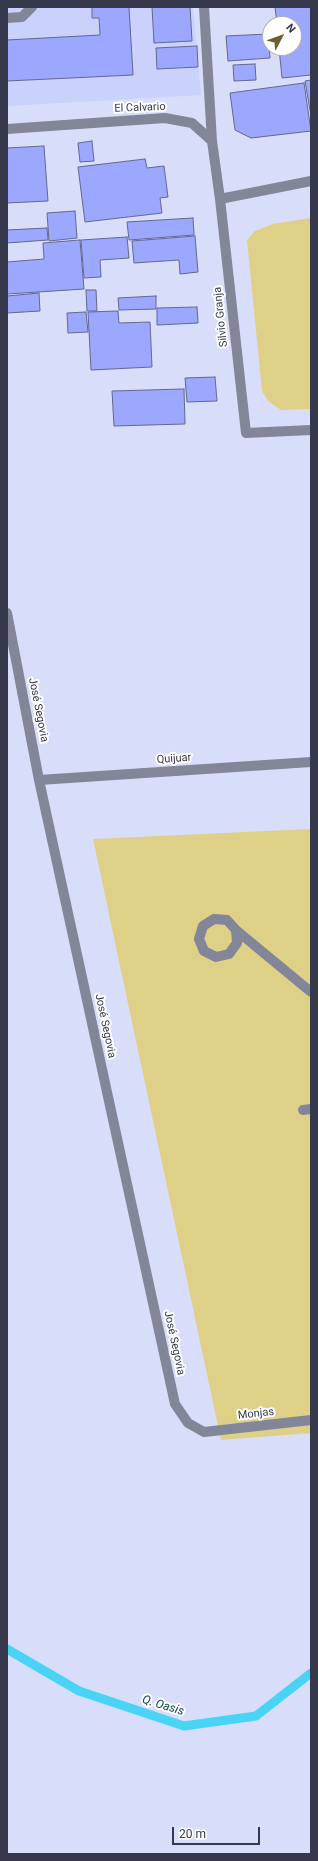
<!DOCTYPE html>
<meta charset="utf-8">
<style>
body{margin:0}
#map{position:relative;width:318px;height:1861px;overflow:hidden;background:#d8ddf9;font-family:Roboto,sans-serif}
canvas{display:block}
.frame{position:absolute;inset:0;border:8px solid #36394b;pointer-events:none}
.north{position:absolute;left:262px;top:16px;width:40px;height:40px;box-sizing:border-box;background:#fff;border:1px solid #afb0b7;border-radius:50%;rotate:49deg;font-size:11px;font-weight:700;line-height:16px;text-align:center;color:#36394b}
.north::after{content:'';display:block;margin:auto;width:14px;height:18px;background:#6b612d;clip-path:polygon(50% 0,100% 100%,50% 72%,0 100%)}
.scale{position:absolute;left:172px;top:1827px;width:88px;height:18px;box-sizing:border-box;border:2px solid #36394b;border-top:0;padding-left:5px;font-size:12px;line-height:14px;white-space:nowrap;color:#36394b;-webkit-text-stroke:3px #fff;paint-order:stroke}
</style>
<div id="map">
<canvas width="318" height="1861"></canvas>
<div class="frame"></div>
<div class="north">N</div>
<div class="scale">20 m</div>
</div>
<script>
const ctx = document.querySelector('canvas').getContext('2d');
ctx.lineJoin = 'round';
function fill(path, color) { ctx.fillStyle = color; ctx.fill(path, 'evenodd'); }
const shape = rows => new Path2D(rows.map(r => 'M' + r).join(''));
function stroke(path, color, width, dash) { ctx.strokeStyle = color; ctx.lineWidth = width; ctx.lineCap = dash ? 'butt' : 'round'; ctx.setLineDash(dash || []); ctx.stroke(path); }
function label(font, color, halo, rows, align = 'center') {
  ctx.font = font + ' Roboto,sans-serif'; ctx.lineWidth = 4; ctx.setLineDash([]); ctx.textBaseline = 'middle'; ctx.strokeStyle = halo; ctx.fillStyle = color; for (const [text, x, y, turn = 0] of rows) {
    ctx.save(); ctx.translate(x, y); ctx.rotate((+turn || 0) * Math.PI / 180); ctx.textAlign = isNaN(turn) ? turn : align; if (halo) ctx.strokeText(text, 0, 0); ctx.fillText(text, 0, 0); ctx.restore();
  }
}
fill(shape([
 [7,7,193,7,201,95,7,106]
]), '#cad1fb');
fill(shape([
 [311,218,311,409,281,410,268,401,262,391,247,240,255,231,273,224],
 [311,829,311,1433,221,1440,93,839]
]), '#dfd088');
stroke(shape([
 [7,1649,79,1691,184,1726,256,1716,311,1673]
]), '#49d4f5', 9);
const building = shape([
 [92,7,129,7,133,75,7,81,7,40,100,35,99,18,92,18,92,7],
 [152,7,190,7,192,41,154,43,152,7],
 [275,7,311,7,311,75,282,78,279,48,294,48,294,24,277,24,275,7],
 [268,34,270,58,228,61,226,36,268,34],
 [197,46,198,67,157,69,156,48,197,46],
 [255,64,256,80,234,81,233,65,255,64],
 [311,80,311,116,305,81,311,80],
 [304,83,311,131,251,138,235,130,230,93,304,83],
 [92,141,94,161,80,162,78,143,92,141],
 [44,146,48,201,7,203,7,148,44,146],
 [145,159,147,168,164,166,168,197,160,198,162,213,85,222,78,167,145,159],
 [75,211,77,238,49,241,47,213,75,211],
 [193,218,194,235,129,240,127,222,193,218],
 [47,228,48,240,7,243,7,230,47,228],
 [195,236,198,272,180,274,179,260,134,263,132,241,195,236],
 [127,237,129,258,100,260,101,277,84,278,81,240,127,237],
 [80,240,84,289,7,294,7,262,44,259,43,243,80,240],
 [86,290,96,290,97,311,87,311,86,290],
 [39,293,40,311,7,313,7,296,39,293],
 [156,296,156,309,119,310,118,298,156,296],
 [197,307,198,323,157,325,157,308,197,307],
 [118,311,119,323,150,322,152,367,91,370,88,312,118,311],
 [86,312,88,332,68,333,67,313,86,312],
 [215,377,217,401,187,402,185,378,215,377],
 [184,389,185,424,114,426,112,391,184,389]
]);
fill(building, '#9ca7fe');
stroke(building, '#626890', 1);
stroke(shape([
 [204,7,212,141],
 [7,18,22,17,32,7],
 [7,129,165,118,192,123,212,141,220,199,311,181],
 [220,199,246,433,311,430],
 [7,613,39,780,175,1404,188,1423,204,1432,311,1420],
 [39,780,311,762],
 [236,930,237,943,229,954,216,957,204,951,199,939,203,926,214,919,227,920,236,930,311,992],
 [303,1110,311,1109]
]), '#828698', 10);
label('11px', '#36394b', '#fff', [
 ["El Calvario",140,108,-2],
 ["Silvio Granja",221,317,-96],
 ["José Segovia",38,710,79],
 ["Quijuar",174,759,-4],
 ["José Segovia",105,1026,78],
 ["José Segovia",174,1343,78],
 ["Monjas",256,1414,-6]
]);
label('italic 12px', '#094755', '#fff', [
 ["Q. Oasis",163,1706,17]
]);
</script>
